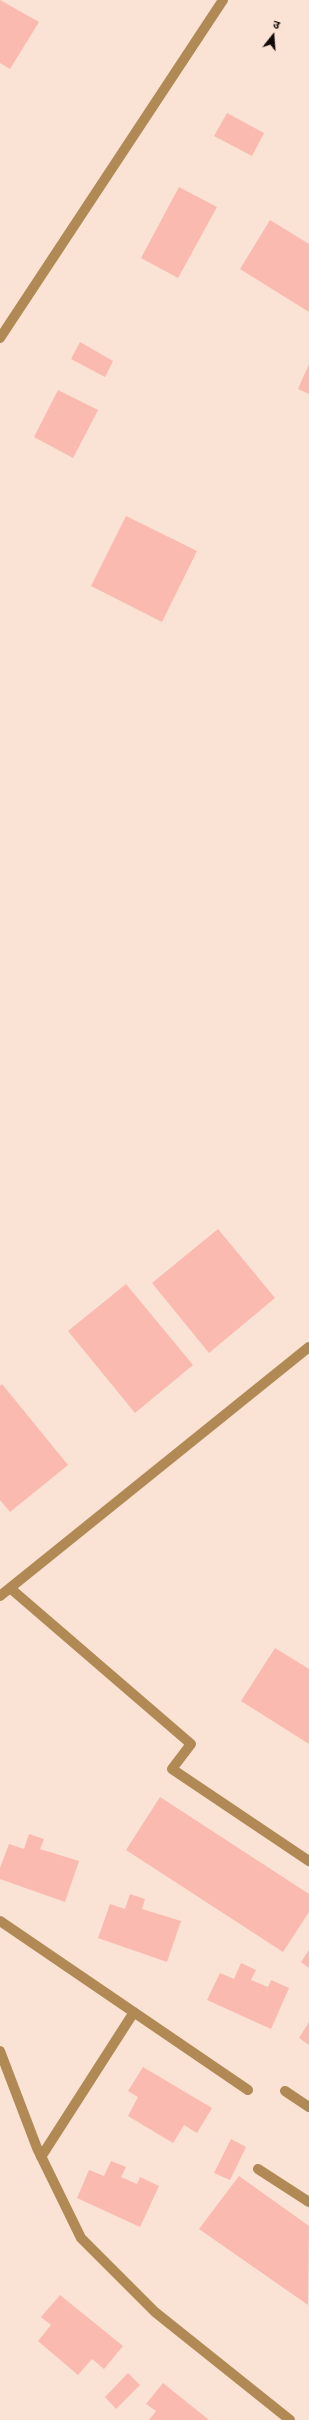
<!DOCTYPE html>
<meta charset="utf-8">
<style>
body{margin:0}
#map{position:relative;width:309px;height:2420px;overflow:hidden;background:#fae2d4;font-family:"Asap Condensed","Noto Sans Devanagari",sans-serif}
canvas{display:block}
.north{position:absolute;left:253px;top:16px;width:40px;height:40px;-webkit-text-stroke:3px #fae2d4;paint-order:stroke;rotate:17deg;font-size:11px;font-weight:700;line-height:16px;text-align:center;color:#110a06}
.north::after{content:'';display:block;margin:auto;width:14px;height:18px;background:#110a06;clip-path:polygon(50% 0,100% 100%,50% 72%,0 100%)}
</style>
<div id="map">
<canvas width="309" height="2420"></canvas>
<div class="north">उ</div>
</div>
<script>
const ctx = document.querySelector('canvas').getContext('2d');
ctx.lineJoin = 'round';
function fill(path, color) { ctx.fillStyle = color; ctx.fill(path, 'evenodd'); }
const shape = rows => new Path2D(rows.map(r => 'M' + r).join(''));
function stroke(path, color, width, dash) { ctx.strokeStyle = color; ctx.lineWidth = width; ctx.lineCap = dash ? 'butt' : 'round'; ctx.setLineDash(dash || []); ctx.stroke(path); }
fill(shape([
 [0,0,39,22,10,69,0,63],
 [227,113,264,133,252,156,214,136],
 [179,187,217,207,178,278,141,258],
 [270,220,309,244,309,312,240,269],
 [80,342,113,361,105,377,71,359],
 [309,364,309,394,298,389],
 [58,390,98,410,73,458,34,437],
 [126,516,197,551,162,622,91,586],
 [218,1229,275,1298,209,1353,152,1283],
 [126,1284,193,1365,135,1413,68,1331],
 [2,1384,68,1465,10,1512,0,1500,0,1386],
 [275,1648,309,1669,309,1744,241,1701],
 [160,1797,309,1894,309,1912,283,1952,126,1850],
 [29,1834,44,1839,40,1849,79,1861,65,1902,0,1879,0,1868,9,1844,24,1849],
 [130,1894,145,1899,142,1909,181,1921,167,1962,98,1938,110,1904,125,1909],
 [309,1950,309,1968,301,1962],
 [241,1963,256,1970,251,1980,268,1987,271,1980,289,1988,271,2029,207,2000,220,1973,234,1979],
 [309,2022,309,2045,299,2038],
 [143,2067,212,2108,197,2133,184,2125,173,2143,128,2116,138,2097,128,2091],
 [231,2139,246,2147,230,2180,214,2173],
 [111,2161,126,2167,121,2177,137,2184,140,2177,159,2186,140,2227,77,2198,89,2170,104,2176],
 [239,2176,309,2226,308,2305,199,2229],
 [60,2295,123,2346,104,2369,92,2359,78,2375,38,2341,51,2325,41,2317],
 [128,2373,140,2385,116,2409,105,2397],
 [163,2383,209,2420,149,2420,156,2411,146,2404]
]), '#fbbab0');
stroke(shape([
 [0,338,223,0],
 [10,1588,191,1744,172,1769,309,1861],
 [0,1596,309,1347],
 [0,1921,248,2090],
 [0,2051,37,2148,81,2238,155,2312,290,2420],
 [285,2091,309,2107],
 [41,2157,134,2012],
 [258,2169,309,2202]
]), '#b18955', 10);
</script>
